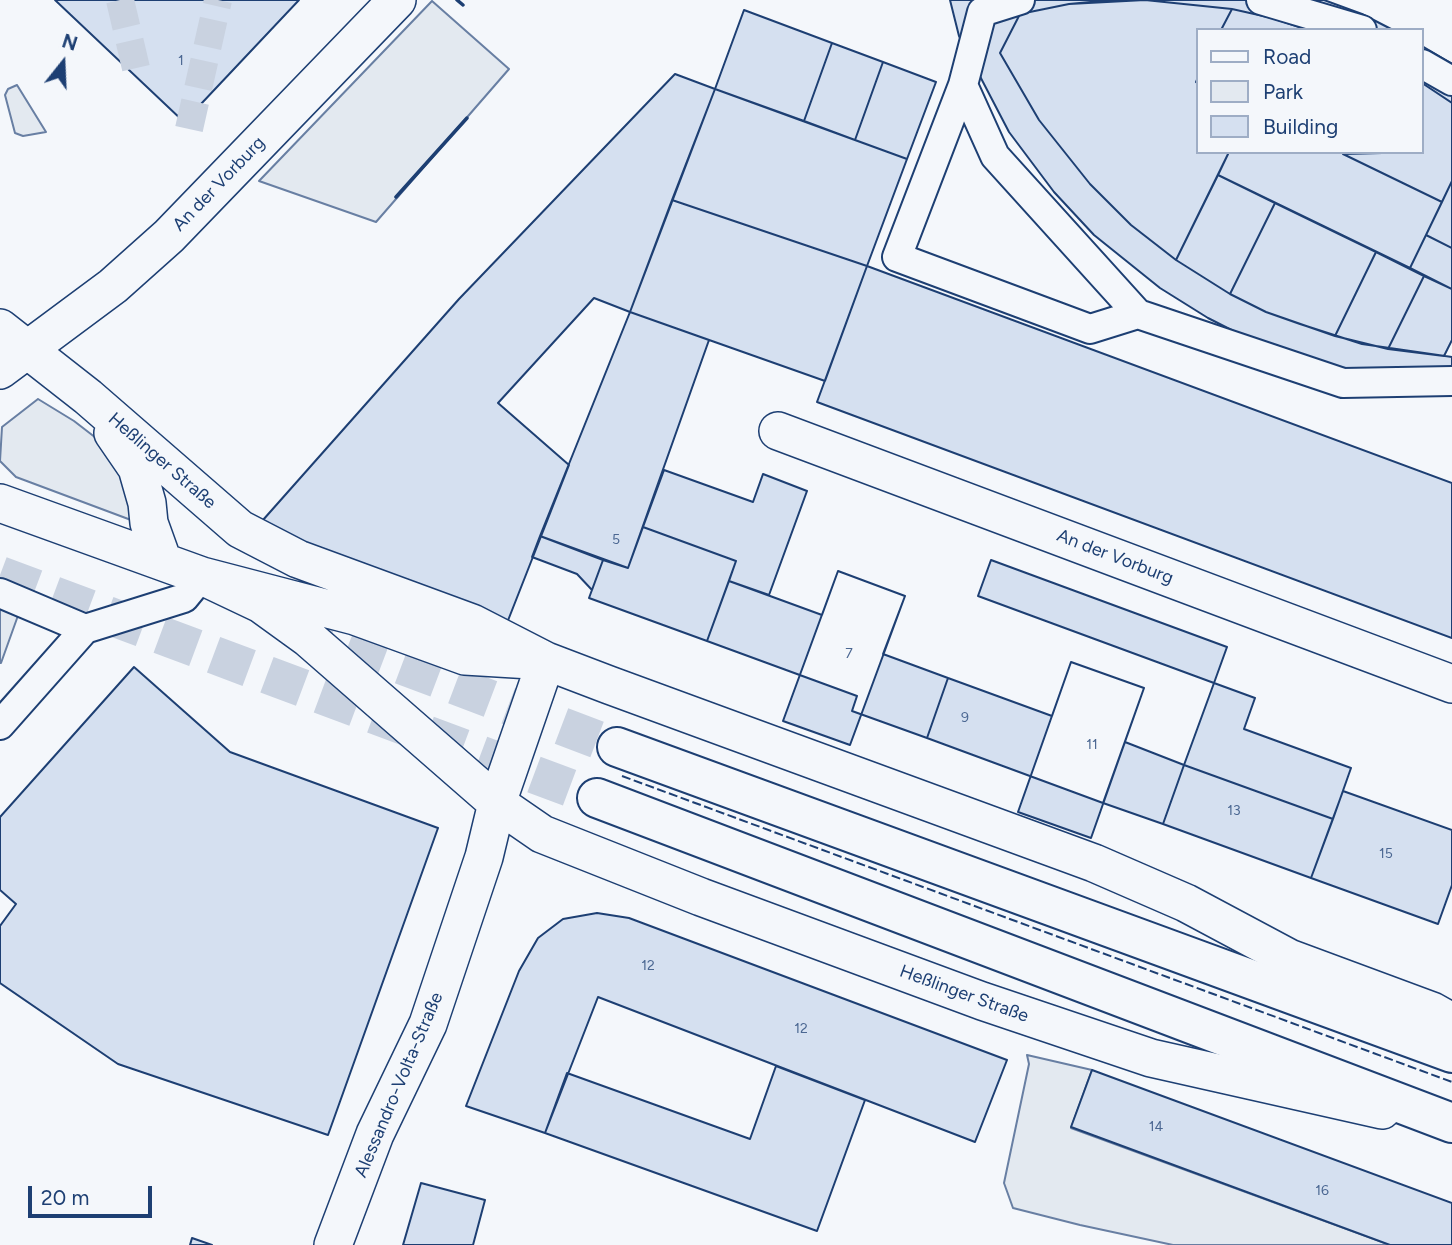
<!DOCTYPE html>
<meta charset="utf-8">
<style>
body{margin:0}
#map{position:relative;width:1452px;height:1245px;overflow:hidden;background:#f4f7fb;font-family:Figtree,sans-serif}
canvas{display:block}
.legend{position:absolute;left:1196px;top:28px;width:228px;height:126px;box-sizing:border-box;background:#f4f7fb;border:2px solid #9eadc5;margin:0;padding:9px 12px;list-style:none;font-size:21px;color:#1d3f73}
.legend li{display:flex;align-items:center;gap:14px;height:35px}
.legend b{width:35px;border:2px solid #9eadc5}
.north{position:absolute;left:28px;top:28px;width:70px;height:70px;-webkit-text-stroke:5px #f4f7fb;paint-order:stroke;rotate:18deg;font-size:19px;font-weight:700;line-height:28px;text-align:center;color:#1d3f73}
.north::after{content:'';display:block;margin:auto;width:24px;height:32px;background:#1d3f73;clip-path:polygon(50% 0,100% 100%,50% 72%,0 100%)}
.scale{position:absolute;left:28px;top:1186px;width:124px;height:32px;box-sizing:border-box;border:4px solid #1d3f73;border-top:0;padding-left:9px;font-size:21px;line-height:24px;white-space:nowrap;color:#1d3f73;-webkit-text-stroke:5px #f4f7fb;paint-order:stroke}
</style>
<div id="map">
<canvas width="1452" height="1245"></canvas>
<ul class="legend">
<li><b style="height:9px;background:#f4f7fb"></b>Road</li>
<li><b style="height:19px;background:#e3e9f0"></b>Park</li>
<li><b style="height:19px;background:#d5e0f0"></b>Building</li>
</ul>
<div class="north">N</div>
<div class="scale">20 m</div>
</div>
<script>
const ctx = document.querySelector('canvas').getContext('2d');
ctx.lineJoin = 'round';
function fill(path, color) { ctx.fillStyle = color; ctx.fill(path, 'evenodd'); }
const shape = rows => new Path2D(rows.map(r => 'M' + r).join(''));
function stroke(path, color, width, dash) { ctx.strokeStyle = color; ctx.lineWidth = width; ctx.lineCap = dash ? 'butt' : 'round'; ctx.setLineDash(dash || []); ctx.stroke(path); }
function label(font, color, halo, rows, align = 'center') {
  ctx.font = font + ' Figtree,sans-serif'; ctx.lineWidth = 5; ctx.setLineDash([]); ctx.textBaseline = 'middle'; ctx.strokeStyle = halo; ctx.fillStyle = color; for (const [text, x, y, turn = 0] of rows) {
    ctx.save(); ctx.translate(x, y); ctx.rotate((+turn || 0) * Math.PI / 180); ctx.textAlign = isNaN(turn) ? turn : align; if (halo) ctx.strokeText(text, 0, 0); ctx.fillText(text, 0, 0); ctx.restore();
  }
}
const green = shape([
 [432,1,509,69,376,222,259,181,432,1],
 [17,85,46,132,23,136,15,133,5,95,8,89,17,85],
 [38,399,74,421,109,448,132,481,131,520,16,477,0,461,2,427,38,399],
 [0,602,20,610,1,663,0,663,0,602],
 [1027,1055,1092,1070,1071,1128,1390,1245,1173,1245,1080,1225,1013,1208,1004,1183,1029,1064,1027,1055]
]);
fill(green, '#e3e9f0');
stroke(green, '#687fa3', 2);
const building = shape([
 [55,0,299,0,184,122,55,0],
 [950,0,1324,0,1362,14,1393,30,1308,30,1272,18,1232,9,1145,0,1101,1,1069,4,1020,14,1000,53,1039,120,1090,184,1131,225,1176,260,1230,294,1266,312,1300,324,1362,344,1452,357,1452,391,1352,375,1253,341,1208,318,1160,288,1094,235,1054,192,1009,132,959,36,950,0],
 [1145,0,1232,9,1221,30,1198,30,1198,77,1196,82,1198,83,1198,152,1229,152,1176,260,1131,225,1090,184,1039,120,1000,53,1020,14,1069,4,1145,0],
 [1232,9,1272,18,1308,30,1221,30,1232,9],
 [744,10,832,43,804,121,715,89,744,10],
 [832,43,883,62,855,140,804,121,832,43],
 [1422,46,1452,64,1452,103,1422,83,1422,46],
 [883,62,936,82,907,159,855,140,883,62],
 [675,74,715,89,630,312,594,298,498,403,569,465,507,623,255,529,459,299,675,74],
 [1422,83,1452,103,1452,181,1442,202,1343,154,1422,152,1422,83],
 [715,89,907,159,867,266,672,200,715,89],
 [1229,152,1344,152,1343,154,1442,202,1410,268,1218,175,1229,152],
 [1218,175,1275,203,1230,294,1176,260,1218,175],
 [1452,181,1452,248,1426,235,1452,181],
 [672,200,867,266,825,381,630,312,672,200],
 [1275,203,1376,252,1335,336,1266,312,1230,294,1275,203],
 [1426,235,1452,248,1452,289,1410,268,1426,235],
 [1376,252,1424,276,1388,349,1335,336,1376,252],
 [867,266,1452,483,1452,638,817,402,867,266],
 [1424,276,1452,289,1452,340,1444,356,1388,349,1424,276],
 [630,312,709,340,628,568,540,536,630,312],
 [664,470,753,502,763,474,807,491,769,595,729,581,736,561,643,527,664,470],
 [643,527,736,561,707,641,589,598,603,560,628,568,643,527],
 [540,536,603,560,592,590,577,574,532,557,540,536],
 [991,560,1227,647,1214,683,978,596,991,560],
 [838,571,905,596,850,745,783,721,838,571],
 [838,571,905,596,883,654,948,678,927,738,852,711,857,696,707,641,729,581,822,615,838,571],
 [1071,662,1144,688,1091,838,1018,812,1071,662],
 [1071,662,1144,688,1103,803,927,738,948,678,1052,716,1071,662],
 [134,667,230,752,438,828,328,1135,118,1064,0,983,0,926,16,904,0,890,0,817,134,667],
 [1214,683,1255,698,1244,729,1351,768,1333,819,1184,765,1214,683],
 [1125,742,1184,765,1163,824,1103,803,1125,742],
 [1184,765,1333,819,1311,878,1163,824,1184,765],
 [1343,791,1452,830,1452,885,1438,924,1311,878,1343,791],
 [597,913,629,918,1007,1060,975,1142,598,997,545,1133,466,1106,519,971,538,938,563,919,597,913],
 [776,1066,865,1100,817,1231,545,1133,567,1073,750,1139,776,1066],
 [1092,1070,1452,1203,1452,1245,1390,1245,1071,1127,1092,1070],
 [421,1183,485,1200,473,1245,403,1245,421,1183],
 [192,1238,212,1245,190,1245,192,1238]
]);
fill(building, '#d5e0f0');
stroke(building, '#1d3f73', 2);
stroke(shape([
 [120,0,139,81],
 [189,129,218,0]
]), '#c9d2e0', 28, [28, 14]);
stroke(shape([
 [0,575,597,798],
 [295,625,617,747]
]), '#c9d2e0', 38, [38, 19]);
const pedestrian = shape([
 [1020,0,982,12,963,85,995,156,1138,314,1343,383,1452,381],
 [1261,0,1362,30],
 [1422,64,1452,81],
 [963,85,897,257,1090,329,1138,314],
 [0,593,85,629],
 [0,725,85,629,184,598,202,576]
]);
const minor = shape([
 [0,328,88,397,240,529,298,559,472,623,546,661,609,685,1094,863,1186,903,1289,958,1432,1011,1452,1022],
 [0,370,113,286,169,236,397,0],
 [778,431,1452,684],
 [113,433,137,468,147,503,149,523,163,562],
 [0,503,202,576,355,616,465,656,531,660],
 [202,576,261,604,308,638,497,803,542,834,701,897,982,1001,1151,1058,1382,1110],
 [333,1245,375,1134,428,1024,484,857,497,803,546,661]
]);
const secondary = shape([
 [617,747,1452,1053],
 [597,798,1452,1123]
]);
stroke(pedestrian, '#1d3f73', 32);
stroke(minor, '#1d3f73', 40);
stroke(secondary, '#1d3f73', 42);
stroke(pedestrian, '#f4f7fb', 28);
stroke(minor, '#f4f7fb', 37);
stroke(secondary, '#f4f7fb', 38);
stroke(shape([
 [622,776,1452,1082]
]), '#1d3f73', 2, [9, 3.5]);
stroke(shape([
 [457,0,463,5],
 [396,197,467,118]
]), '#1d3f73', 3.5);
label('14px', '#4b6792', null, [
 ["1",181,61],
 ["5",616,540],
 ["7",849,654],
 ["9",965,718],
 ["11",1092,745],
 ["13",1234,811],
 ["15",1386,854],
 ["12",648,966],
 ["12",801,1029],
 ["14",1156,1127],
 ["16",1322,1191]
]);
label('18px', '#1d3f73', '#f4f7fb', [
 ["An der Vorburg",219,184,-46],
 ["Heßlinger Straße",162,461,41],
 ["An der Vorburg",1115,557,21],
 ["Heßlinger Straße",964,994,20],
 ["Alessandro-Volta-Straße",399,1085,-67]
]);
</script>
